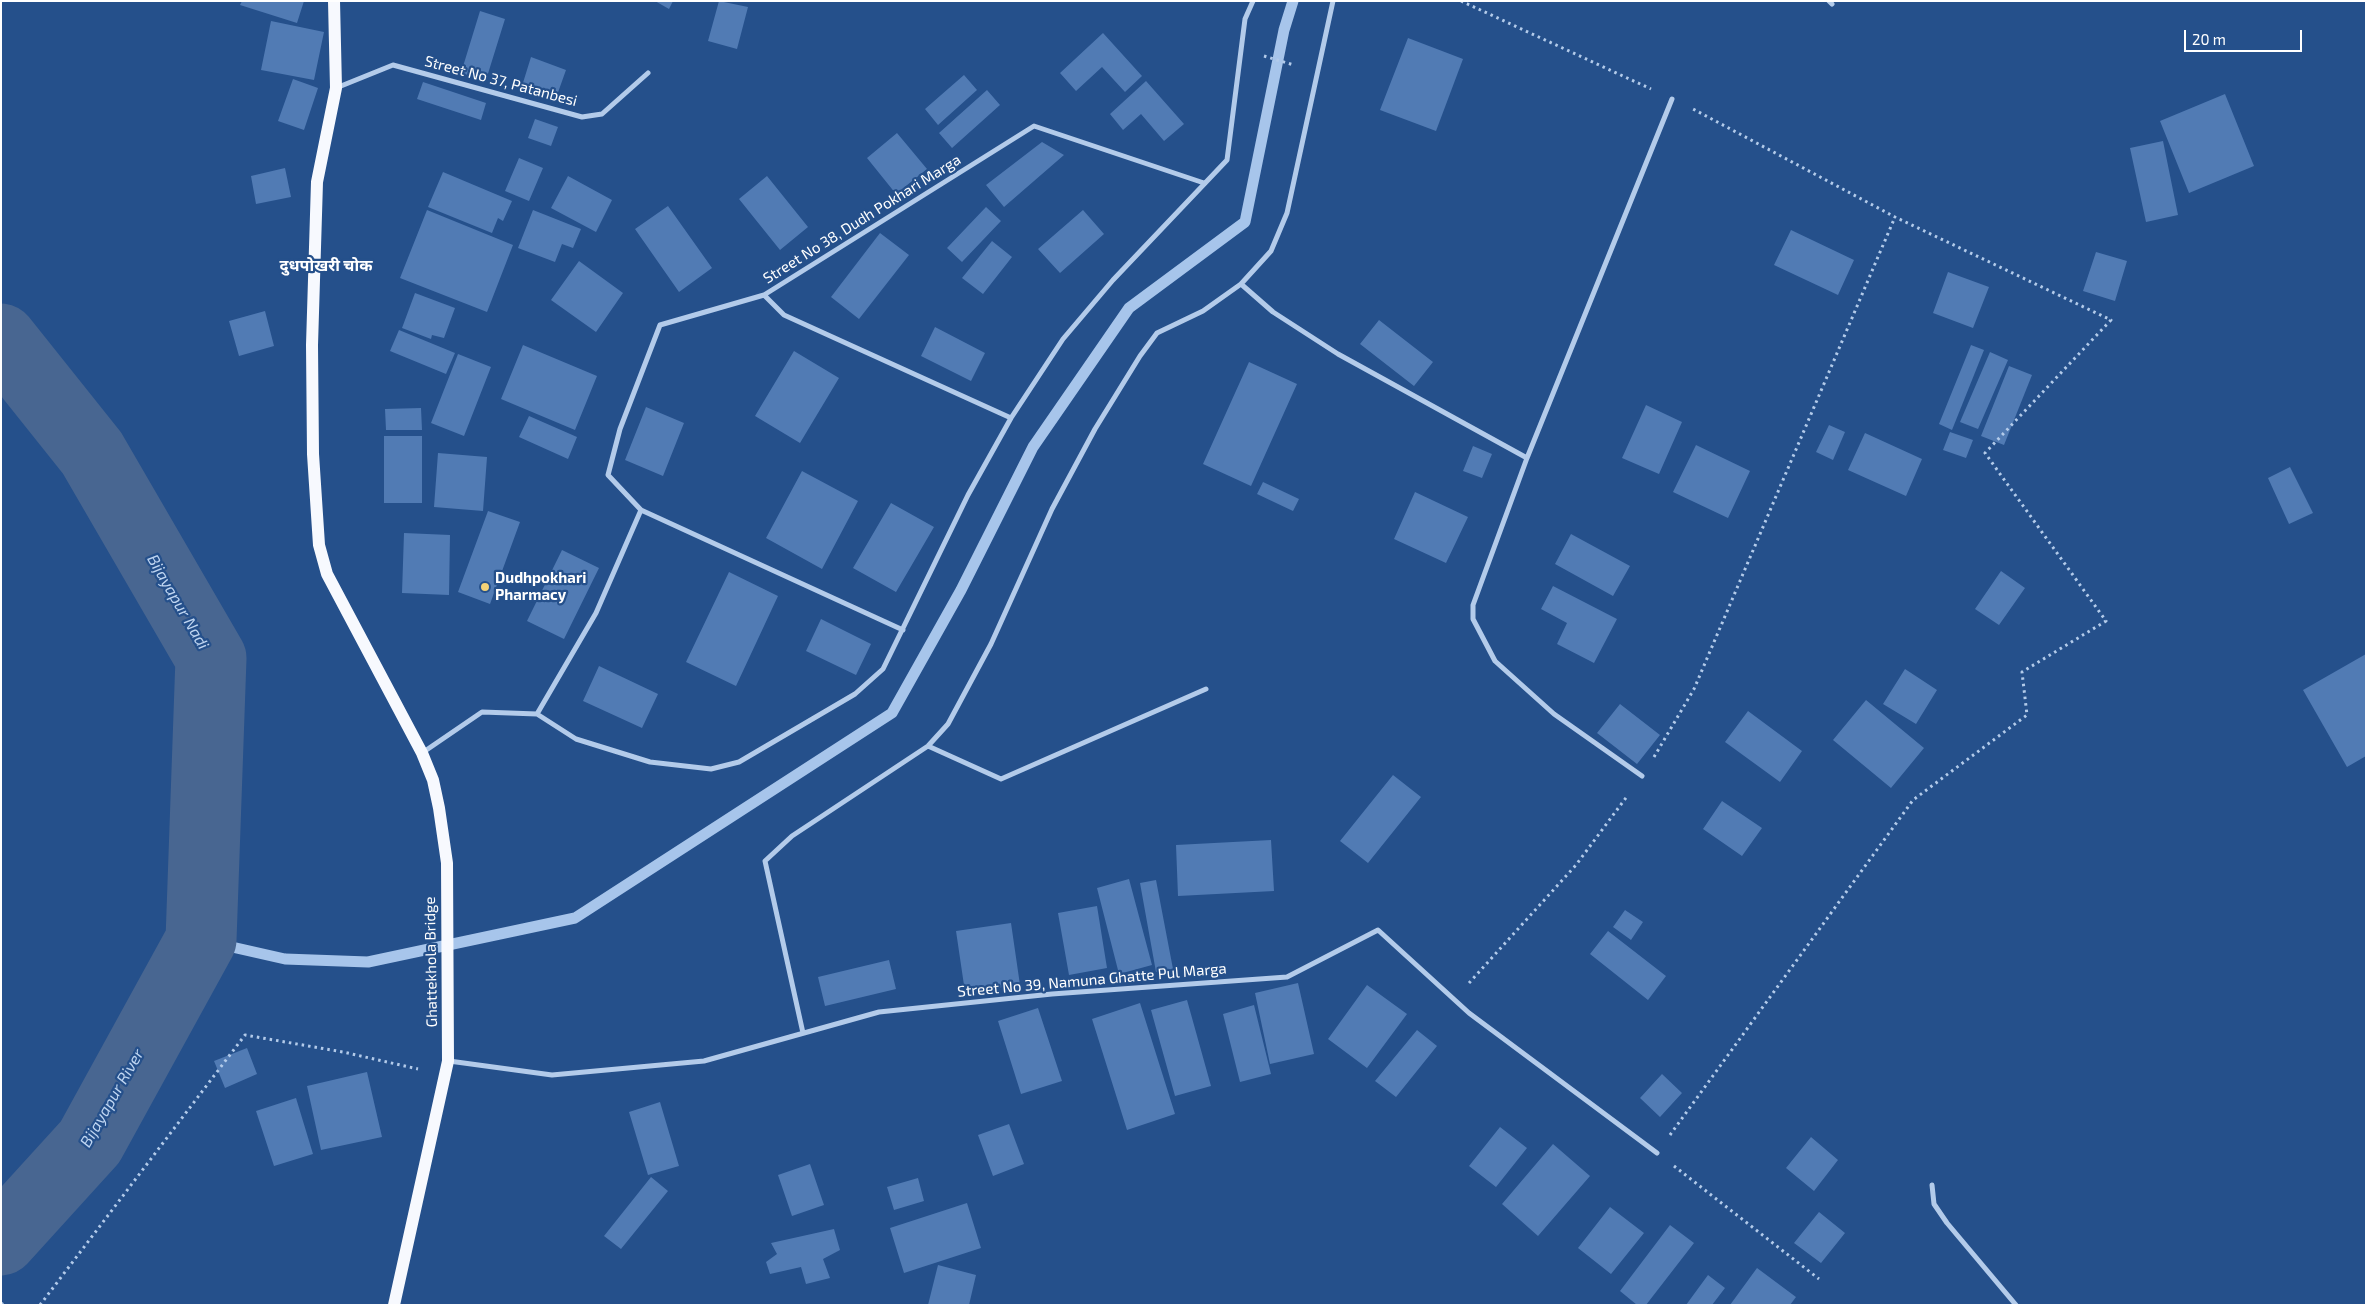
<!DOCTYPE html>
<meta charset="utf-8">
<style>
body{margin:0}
#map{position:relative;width:2367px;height:1306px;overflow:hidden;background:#25508b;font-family:"Exo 2",sans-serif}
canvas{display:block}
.frame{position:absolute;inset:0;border:2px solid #fff;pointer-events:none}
.scale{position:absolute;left:2184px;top:30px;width:118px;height:22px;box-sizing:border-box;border:2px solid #fff;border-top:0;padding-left:6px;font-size:15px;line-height:18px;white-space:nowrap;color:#fff;-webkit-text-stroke:4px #25508b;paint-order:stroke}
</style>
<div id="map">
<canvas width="2367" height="1306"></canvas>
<div class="frame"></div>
<div class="scale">20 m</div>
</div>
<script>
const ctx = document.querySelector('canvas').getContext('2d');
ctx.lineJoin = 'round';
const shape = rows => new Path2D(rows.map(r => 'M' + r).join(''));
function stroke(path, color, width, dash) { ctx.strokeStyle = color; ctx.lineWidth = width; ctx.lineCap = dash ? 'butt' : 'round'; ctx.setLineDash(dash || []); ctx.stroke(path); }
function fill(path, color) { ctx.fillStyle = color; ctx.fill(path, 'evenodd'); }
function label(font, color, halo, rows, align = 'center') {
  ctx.font = font + ' "Exo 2","Noto Sans Devanagari",sans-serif'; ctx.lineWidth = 4.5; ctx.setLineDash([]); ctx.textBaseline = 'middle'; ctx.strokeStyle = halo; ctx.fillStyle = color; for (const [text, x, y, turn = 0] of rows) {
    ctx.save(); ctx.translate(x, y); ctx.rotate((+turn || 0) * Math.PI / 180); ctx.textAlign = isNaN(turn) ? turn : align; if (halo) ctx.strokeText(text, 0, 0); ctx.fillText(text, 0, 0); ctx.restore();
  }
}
stroke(shape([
 [201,940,285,959,368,962,575,918,892,713,961,590,1033,447,1129,308,1245,222,1284,30,1293,1]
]), '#a7c5eb', 11);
stroke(shape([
 [1,339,92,453,211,658,201,940,90,1142,1,1240]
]), '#486691', 71);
fill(shape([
 [242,1,304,1,297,23,240,5],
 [655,1,673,1,669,9],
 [719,1,748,7,737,49,708,41],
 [480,11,505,19,486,80,461,73],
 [271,21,324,32,314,80,261,70],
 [1103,33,1142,76,1125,92,1102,67,1076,91,1060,73],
 [1408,38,1463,59,1436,131,1380,110],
 [531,57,566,70,556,98,522,86],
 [964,75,977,90,938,125,925,109],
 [293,79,318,88,304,130,278,121],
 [1146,81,1184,124,1164,141,1141,114,1123,130,1110,114],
 [423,82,486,103,481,120,417,99],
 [987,90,1000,105,952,148,939,133],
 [2225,94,2254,166,2189,193,2160,121],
 [535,119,558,127,551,146,528,138],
 [897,133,927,169,896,194,867,158],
 [2163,141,2178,215,2146,222,2130,148],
 [1042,142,1064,155,1004,207,986,185],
 [519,158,543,168,529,201,505,191],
 [285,168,291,197,256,204,251,176],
 [443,172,512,201,503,221,498,218,492,233,428,207],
 [568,176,612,200,596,232,551,208],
 [767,176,808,227,780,250,739,199],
 [668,206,712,268,679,292,635,229],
 [986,207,1001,221,962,262,947,248],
 [427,210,513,245,487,312,400,278],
 [533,210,581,229,573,248,562,244,555,262,518,248],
 [1083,210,1104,234,1060,273,1038,249],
 [1791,230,1854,260,1838,295,1774,265],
 [880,233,909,255,859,319,831,297],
 [992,241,1012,257,983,294,962,278],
 [2096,252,2127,261,2115,301,2083,291],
 [579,261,623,293,596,332,551,300],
 [1948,272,1989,287,1973,328,1933,313],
 [415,293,455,308,444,338,432,335,431,339,402,328],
 [265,311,274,346,239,356,229,321],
 [1379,320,1433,362,1414,386,1360,344],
 [935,327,985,353,971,381,921,356],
 [399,330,455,353,446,374,390,351],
 [523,345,597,376,575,430,501,399],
 [1971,345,1984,350,1952,430,1939,424],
 [794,351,839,378,800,443,755,416],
 [1990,352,2008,360,1978,429,1960,422],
 [458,354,491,367,464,436,431,423],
 [1249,362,1297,384,1251,486,1203,464],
 [2009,366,2032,375,2004,445,1981,436],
 [1646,405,1682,422,1659,474,1622,458],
 [646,407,684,423,663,476,625,460],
 [421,408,422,430,386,430,385,409],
 [529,416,577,437,568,459,519,437],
 [1829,425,1845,432,1833,460,1816,452],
 [1950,432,1973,440,1966,458,1943,450],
 [1865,433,1922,459,1906,496,1848,470],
 [384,436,422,436,422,503,384,503],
 [1696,445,1750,471,1728,518,1673,492],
 [1473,446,1492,454,1482,478,1463,471],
 [438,453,487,457,483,511,434,507],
 [2290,467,2313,513,2289,524,2268,478],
 [802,471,858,501,822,569,766,538],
 [1263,482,1299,499,1293,511,1257,494],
 [1415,492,1468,517,1446,563,1394,539],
 [891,503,934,527,896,592,853,568],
 [488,511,520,522,490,604,458,592],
 [404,533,450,535,449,595,402,593],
 [1571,534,1630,566,1613,596,1555,564],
 [562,550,599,568,564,639,527,621],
 [2001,571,2025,588,1999,625,1975,609],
 [729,572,778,596,736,686,686,662],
 [1553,586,1617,619,1594,663,1557,644,1567,623,1541,609],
 [821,619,871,644,856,675,806,651],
 [2366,654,2366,756,2347,767,2303,690],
 [599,666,658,694,642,728,583,701],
 [1905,669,1937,690,1916,724,1883,704],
 [1866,700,1924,748,1891,788,1833,740],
 [1620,704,1660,735,1637,764,1597,733],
 [1748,711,1802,751,1780,782,1725,742],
 [1393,775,1421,797,1368,863,1340,841],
 [1722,801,1762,828,1742,856,1703,829],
 [1271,840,1274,891,1178,896,1176,845],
 [1129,879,1152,965,1119,974,1097,888],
 [1156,880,1173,969,1156,972,1140,883],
 [1097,906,1107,968,1069,975,1058,913],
 [1625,910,1643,922,1631,940,1613,927],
 [1011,923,1020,985,965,992,956,931],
 [1608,931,1666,976,1648,1000,1590,954],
 [889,960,896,989,825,1006,818,977],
 [1298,983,1314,1054,1270,1064,1255,993],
 [1367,985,1407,1014,1367,1068,1328,1039],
 [1187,1000,1211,1086,1175,1096,1151,1010],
 [1140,1003,1175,1114,1127,1130,1092,1019],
 [1254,1005,1271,1074,1240,1082,1223,1014],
 [1038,1008,1062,1081,1021,1094,998,1021],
 [1417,1030,1437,1046,1396,1097,1375,1081],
 [247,1048,257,1074,225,1088,214,1061],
 [367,1072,382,1137,321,1150,307,1086],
 [1662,1074,1682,1093,1660,1117,1640,1098],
 [296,1098,313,1154,274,1166,256,1111],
 [660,1102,679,1166,648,1175,629,1112],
 [1009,1124,1024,1164,993,1176,978,1135],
 [1500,1127,1527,1148,1496,1187,1469,1166],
 [1811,1137,1838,1160,1814,1191,1786,1168],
 [1553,1144,1590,1176,1538,1236,1502,1204],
 [810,1164,824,1205,792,1216,778,1175],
 [651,1177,668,1191,621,1249,604,1236],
 [918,1178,924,1201,894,1210,887,1187],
 [967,1203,981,1248,904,1273,890,1228],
 [1610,1207,1644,1233,1611,1274,1578,1248],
 [1819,1212,1845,1233,1821,1263,1794,1243],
 [1670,1225,1694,1243,1646,1305,1637,1305,1620,1291],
 [834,1229,840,1250,823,1259,830,1278,806,1284,801,1267,770,1274,766,1262,777,1254,771,1243],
 [938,1265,976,1275,969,1305,928,1305],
 [1757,1268,1796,1297,1790,1305,1730,1305],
 [1708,1275,1725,1288,1712,1305,1686,1305]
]), '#517bb4');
stroke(shape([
 [1461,1,1651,89],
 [1264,56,1294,65],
 [1654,757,1694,689,1895,217],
 [1469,983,1576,865,1628,795],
 [1670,1135,1913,800,2027,715,2022,672,2106,621,1985,453,2111,320,1895,217,1693,109],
 [1674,1166,1819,1279],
 [1,1303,4,1305],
 [40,1305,245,1035,343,1052,418,1069]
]), '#b3cbea', 3, [2.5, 4]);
stroke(shape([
 [1829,1,1832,4],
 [336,88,393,65,582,117,602,114,648,73],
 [1241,284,1273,312,1338,354,1527,458],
 [764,295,784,315,1011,418],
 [641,510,903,630],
 [537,714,576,739,650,762,711,769,739,762,855,694,883,669,968,495,1011,418,1063,339,1113,280,1227,160,1245,19,1253,1],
 [928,746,1001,779,1206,689],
 [422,753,482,712,537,714,596,613,641,510,608,475,620,429,660,325,764,295,1034,126,1204,183],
 [1642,776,1554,714,1495,661,1473,619,1473,605,1527,458,1672,99],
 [803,1033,765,861,792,836,928,746,948,724,991,644,1052,509,1095,429,1140,356,1157,333,1203,311,1241,284,1271,251,1287,213,1333,1],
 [449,1061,552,1075,704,1061,879,1012,1052,994,1287,977,1378,930,1469,1013,1657,1153],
 [1932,1185,1934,1204,1947,1223,2016,1305]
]), '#b3cbea', 5);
stroke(shape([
 [334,1,336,88,317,182,312,345,313,454,319,545,327,574,422,753,433,780,439,808,447,863,448,1061,394,1305]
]), '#f7f9fe', 12);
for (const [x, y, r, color] of [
 [485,587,5,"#f4d277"]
]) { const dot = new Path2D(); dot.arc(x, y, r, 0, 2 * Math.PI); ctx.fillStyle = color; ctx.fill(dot); stroke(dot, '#25508b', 2); }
label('15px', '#fff', '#25508b', [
 ["Street No 37, Patanbesi",501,81,15],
 ["Street No 38, Dudh Pokhari Marga",862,219,-32],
 ["Ghattekhola Bridge",431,962,-91],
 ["Street No 39, Namuna Ghatte Pul Marga",1092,980,-5]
]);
label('bold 15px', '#fff', '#25508b', [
 ["Dudhpokhari",495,578],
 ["Pharmacy",495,595]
], 'left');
label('bold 16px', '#fff', '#25508b', [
 ["दुधपोखरी चोक",326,266]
]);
label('italic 16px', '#bfd5f1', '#25508b', [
 ["Bijayapur Nadi",178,602,60],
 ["Bijayapur River",112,1098,-60]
]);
</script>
